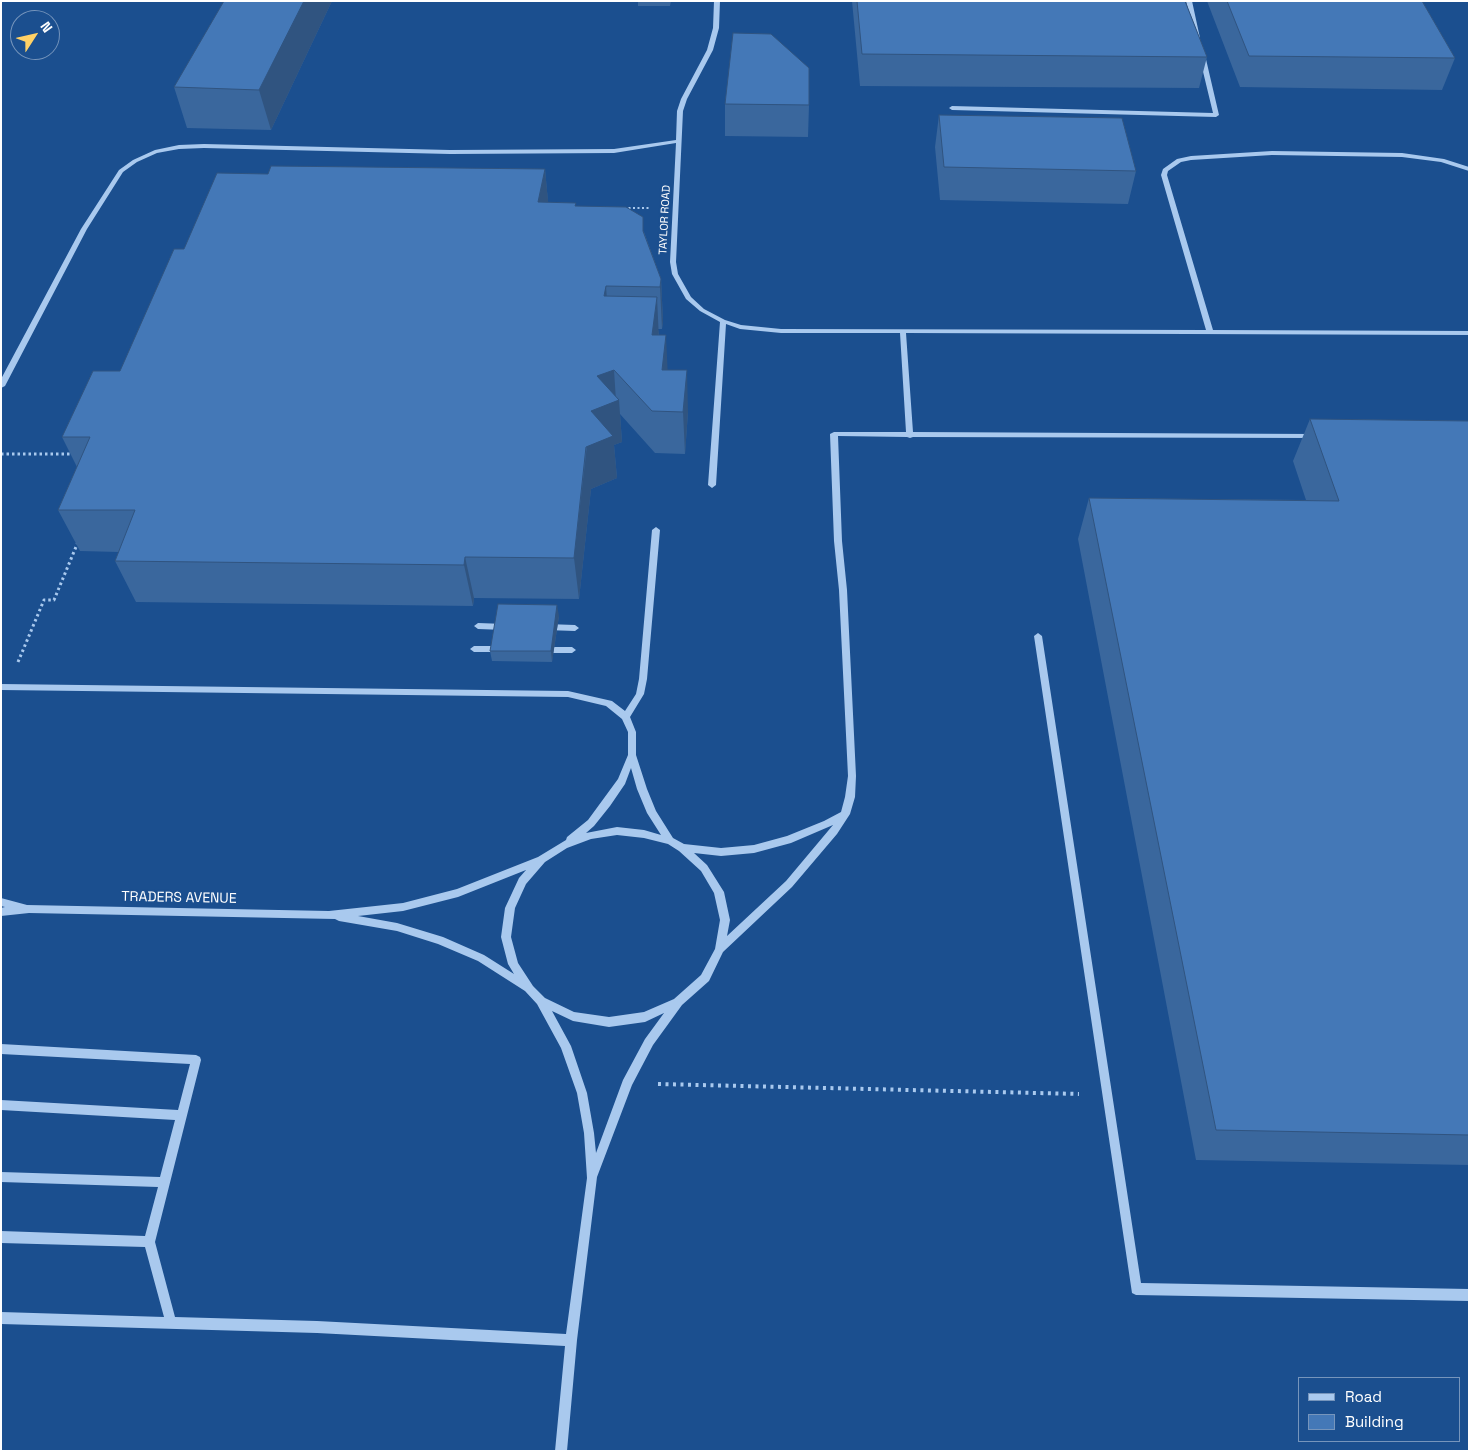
<!DOCTYPE html>
<style>
body{margin:0}
#map{position:relative;width:1470px;height:1452px;overflow:hidden;background:#1b4f8f;font-family:"Space Grotesk",sans-serif}
canvas{display:block}
.frame{position:absolute;inset:0;border:2px solid #fff;pointer-events:none}
.legend{position:absolute;left:1298px;top:1377px;width:162px;height:65px;box-sizing:border-box;background:#1b4f8f;border:1px solid #7695bc;margin:0;padding:6px 9px;list-style:none;font-size:15px;color:#fff}
.legend li{display:flex;align-items:center;gap:10px;height:25px}
.legend b{width:25px;border:1px solid #7695bc}
.north{position:absolute;left:10px;top:10px;width:50px;height:50px;box-sizing:border-box;background:#1b4f8f;border:1px solid #7695bc;border-radius:50%;rotate:55deg;font-size:14px;font-weight:700;line-height:20px;text-align:center;color:#fff}
.north::after{content:'';display:block;margin:auto;width:18px;height:22px;background:#ffd166;clip-path:polygon(50% 0,100% 100%,50% 72%,0 100%)}
</style>
<div id="map">
<canvas width="1470" height="1452"></canvas>
<div class="frame"></div>
<ul class="legend">
<li><b style="height:6px;background:#a9c9ee"></b>Road</li>
<li><b style="height:14px;background:#4478b7"></b>Building</li>
</ul>
<div class="north">N</div>
</div>
<script>
const ctx = document.querySelector('canvas').getContext('2d');
ctx.lineJoin = 'round';
const shape = rows => new Path2D(rows.map(r => 'M' + r).join(''));
function stroke(path, color, width, dash) { ctx.strokeStyle = color; ctx.lineWidth = width; ctx.lineCap = dash ? 'butt' : 'round'; ctx.setLineDash(dash || []); ctx.stroke(path); }
function fill(path, color) { ctx.fillStyle = color; ctx.fill(path, 'evenodd'); }
function label(font, color, halo, rows, align = 'center') {
  ctx.font = font + ' "Space Grotesk",sans-serif'; ctx.lineWidth = 4; ctx.setLineDash([]); ctx.textBaseline = 'middle'; ctx.strokeStyle = halo; ctx.fillStyle = color; for (const [text, x, y, turn = 0] of rows) {
    ctx.save(); ctx.translate(x, y); ctx.rotate((+turn || 0) * Math.PI / 180); ctx.textAlign = isNaN(turn) ? turn : align; if (halo) ctx.strokeText(text, 0, 0); ctx.fillText(text, 0, 0); ctx.restore();
  }
}
stroke(shape([
 [624,208,650,208]
]), '#a9c9ee', 2, [2, 2.5]);
stroke(shape([
 [1,454,73,454],
 [18,662,44,600,54,600,78,542]
]), '#a9c9ee', 3, [2.5, 3]);
stroke(shape([
 [658,1084,1079,1094]
]), '#a9c9ee', 4, [3, 4.5]);
fill(shape([
 [714,1,720,1,719,28,713,50,687,99,683,111,676,262,678,274,691,297,704,309,725,320,741,325,781,329,1206,330,1161,175,1163,169,1177,159,1191,156,1272,151,1402,153,1444,159,1469,167,1469,171,1441,162,1402,157,1272,155,1191,160,1181,162,1168,171,1167,175,1213,330,1469,331,1469,335,906,333,913,432,1313,434,1317,436,1313,438,913,437,910,438,907,437,838,436,842,541,847,590,856,776,855,797,850,814,837,834,792,887,723,952,709,981,682,1005,653,1045,632,1085,597,1177,577,1340,567,1451,555,1451,565,1346,317,1333,1,1324,1,1312,164,1317,145,1247,1,1243,1,1231,145,1236,158,1187,1,1182,1,1172,160,1177,175,1120,1,1110,1,1100,178,1110,190,1064,1,1054,1,1044,196,1055,200,1057,201,1060,155,1242,175,1317,317,1321,566,1334,587,1178,584,1133,577,1093,561,1048,537,1004,525,991,478,961,438,944,397,931,339,921,335,919,29,913,1,916,1,908,5,907,1,906,1,898,27,905,329,911,403,903,457,889,538,857,566,840,567,837,588,820,618,779,628,755,628,732,622,719,606,706,568,697,1,690,1,684,568,691,612,701,625,711,636,694,639,679,652,530,656,527,660,530,647,679,644,694,630,717,636,732,636,755,647,789,656,811,673,838,684,844,721,848,754,845,787,836,824,821,841,812,845,797,848,776,839,590,834,541,830,434,834,432,906,432,900,333,781,333,740,329,726,324,716,485,712,488,708,485,720,322,700,311,686,299,672,274,670,262,676,143,614,153,450,154,204,148,179,149,157,153,137,162,123,172,87,229,5,386,1,388,1,379,81,229,119,170,133,160,155,150,179,145,204,144,450,150,614,149,676,140,677,111,681,99,707,50,713,28,714,1],
 [631,768,637,789,647,813,661,835,644,830,617,827,586,833,594,826,610,806,625,784,631,768],
 [833,825,786,881,727,936,730,920,724,892,707,865,694,853,721,856,754,853,791,843,833,825],
 [617,835,644,838,668,844,679,851,701,871,714,893,720,920,715,949,701,975,674,999,644,1012,609,1017,574,1012,545,998,533,986,518,963,511,937,515,908,526,884,545,862,567,848,591,839,617,835],
 [526,870,519,878,505,908,501,937,508,964,514,974,484,955,443,937,397,923,358,916,403,911,458,897,526,870],
 [552,1011,573,1021,609,1027,645,1022,664,1013,645,1039,623,1080,596,1153,594,1133,587,1093,571,1046,552,1011],
 [1186,1,1192,1,1200,38,1195,37,1186,1],
 [1202,53,1205,55,1219,115,1216,117,952,110,949,108,952,106,1213,113,1199,55,1202,53],
 [478,623,505,624,509,627,505,630,478,629,474,626,478,623],
 [546,624,575,625,579,628,575,631,546,630,542,627,546,624],
 [1038,633,1042,636,1141,1283,1469,1289,1469,1301,1136,1295,1132,1293,1034,636,1038,633],
 [474,646,501,646,505,649,501,652,474,652,470,649,474,646],
 [542,647,572,647,576,650,572,653,542,653,538,650,542,647]
]), '#a9c9ee');
fill(shape([
 [332,1,271,130,187,128,174,87],
 [638,1,671,1,670,6,638,6],
 [852,1,1185,1,1207,57,1199,88,860,86],
 [1207,1,1422,1,1455,58,1442,90,1240,87],
 [725,104,809,105,808,137,725,136],
 [939,115,1136,171,1128,204,940,200,935,147],
 [545,169,548,202,576,206,644,232,661,279,663,321,662,329,658,329,659,335,667,370,688,412,685,454,655,453,620,414,622,442,614,445,617,478,591,489,579,599,474,598,473,606,136,602,115,561,119,552,80,551,58,510,77,467,62,437,120,371,184,249,268,174],
 [1310,419,1469,421,1469,1165,1196,1160,1078,539,1089,498,1306,500,1293,461],
 [559,616,552,662,492,661,490,651]
]), '#3a679d');
fill(shape([
 [304,1,332,1,271,130,259,90],
 [545,169,549,211,538,202],
 [661,279,663,321,662,329,660,287],
 [606,286,609,328,604,296],
 [657,297,659,340,652,335],
 [666,335,668,378,664,412,662,370],
 [614,370,616,401,619,400,622,442,614,445,617,478,591,489,579,599,574,558,591,411,597,376],
 [687,370,688,412,685,454,683,412],
 [465,557,474,598,473,606,464,565],
 [557,605,559,616,552,662,551,651]
]), '#305480');
const building = shape([
 [224,1,304,1,259,90,174,87,224,1],
 [857,1,1185,1,1207,57,862,54,857,1],
 [1227,1,1422,1,1455,58,1249,56,1227,1],
 [733,33,771,34,809,68,809,105,725,104,733,33],
 [939,115,1122,118,1136,171,944,167,939,115],
 [271,166,545,169,538,202,576,203,575,206,626,207,643,217,643,231,661,279,660,287,606,286,604,296,657,297,652,335,666,335,662,370,687,370,683,412,652,411,614,370,597,376,619,400,591,411,613,436,586,447,574,558,465,557,464,565,115,561,135,510,58,510,90,437,62,437,93,371,120,371,174,249,184,249,217,173,268,174,271,166],
 [1310,419,1469,421,1469,1135,1216,1130,1089,498,1339,501,1310,419],
 [498,604,557,605,551,651,490,651,498,604]
]);
fill(building, '#4478b7');
stroke(building, '#305480', 1);
label('11px', '#fff', '#1b4f8f', [
 ["TAYLOR ROAD",665,220,-87]
]);
label('14px', '#fff', '#1b4f8f', [
 ["TRADERS AVENUE",179,898,1]
]);
</script>
